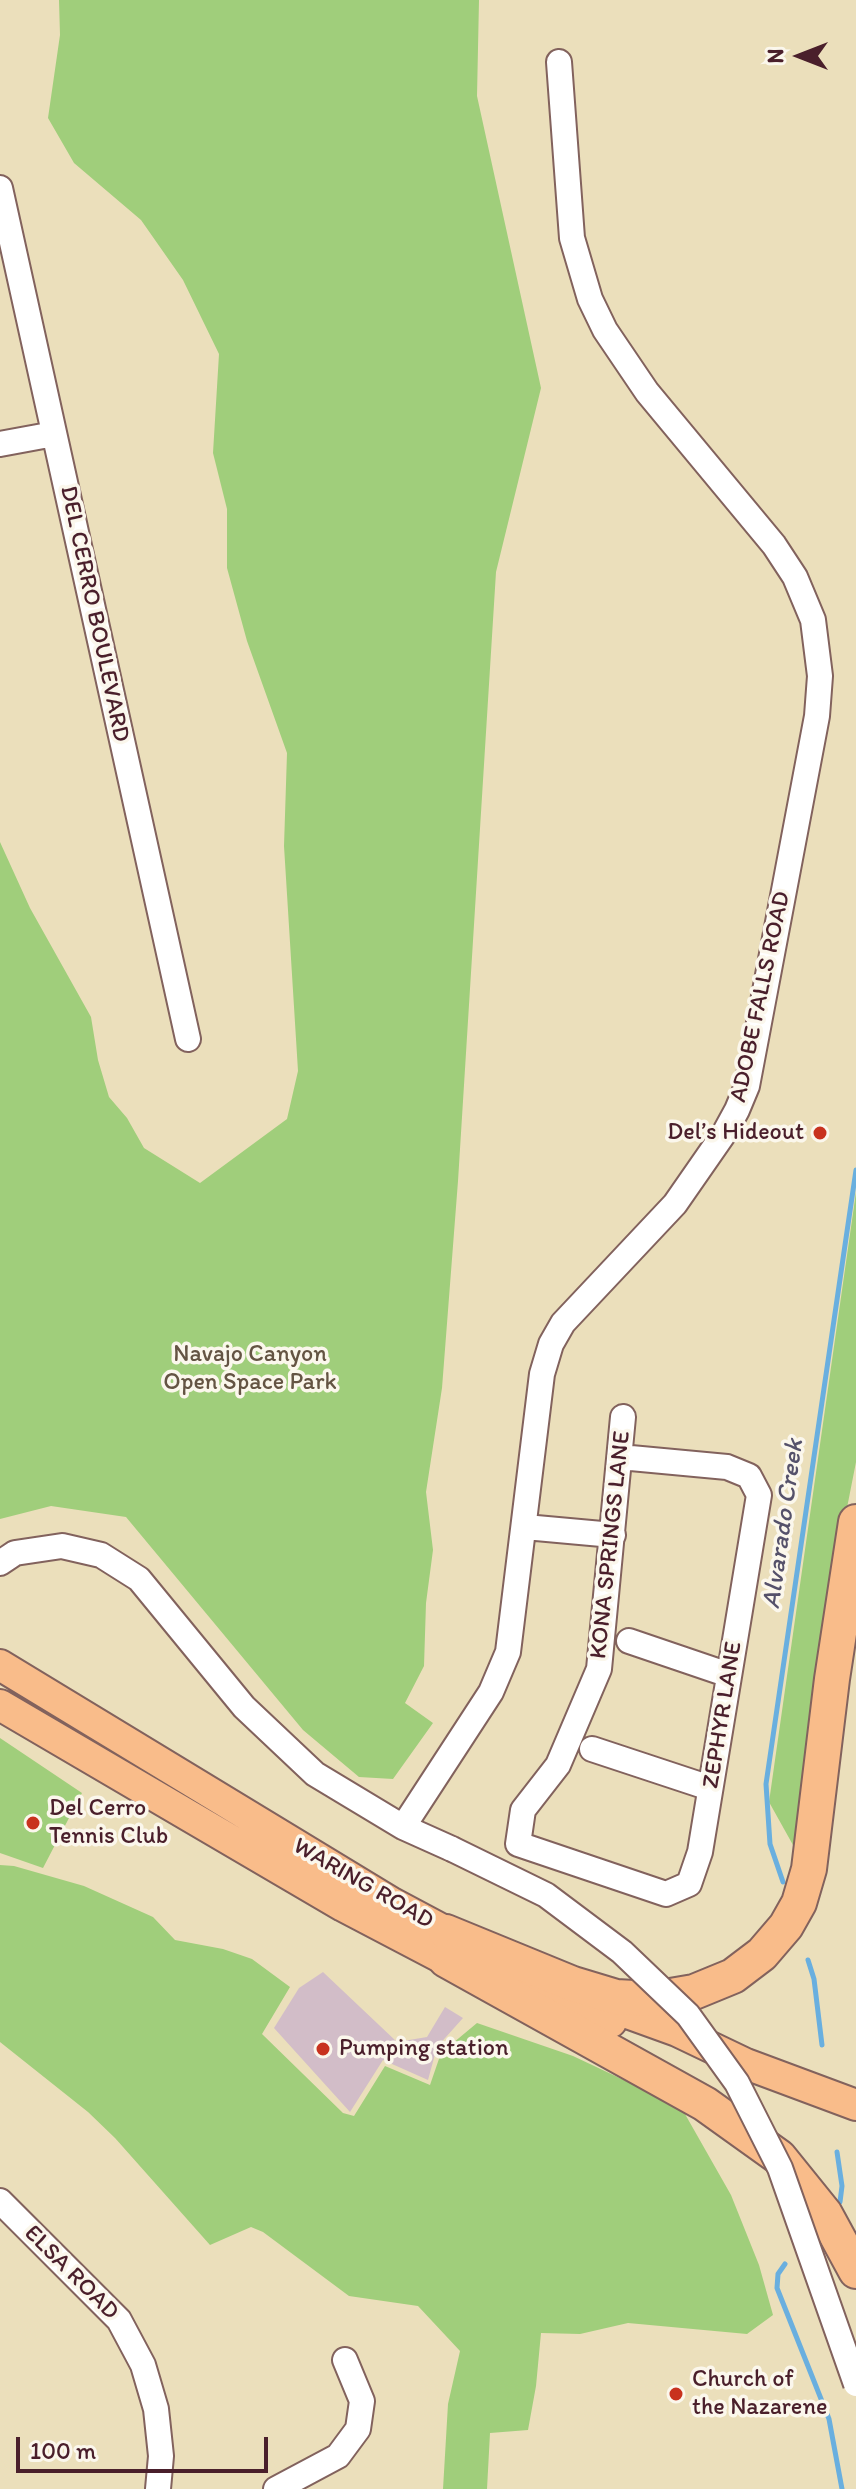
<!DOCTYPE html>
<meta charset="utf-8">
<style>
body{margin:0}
#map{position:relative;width:856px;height:2489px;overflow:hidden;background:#ebdfbb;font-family:Itim,sans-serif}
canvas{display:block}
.north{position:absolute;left:760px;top:16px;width:80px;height:80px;-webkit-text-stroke:6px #fbf7ec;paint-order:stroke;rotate:270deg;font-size:22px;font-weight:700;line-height:32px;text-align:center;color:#4a1f2b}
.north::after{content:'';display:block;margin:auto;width:28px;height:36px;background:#4a1f2b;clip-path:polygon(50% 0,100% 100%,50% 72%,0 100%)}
.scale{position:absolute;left:16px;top:2437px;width:252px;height:36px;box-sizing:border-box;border:4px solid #4a1f2b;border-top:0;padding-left:10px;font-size:24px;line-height:28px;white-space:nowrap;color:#4a1f2b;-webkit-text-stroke:6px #fbf7ec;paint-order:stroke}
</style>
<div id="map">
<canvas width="856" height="2489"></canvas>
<div class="north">N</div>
<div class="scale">100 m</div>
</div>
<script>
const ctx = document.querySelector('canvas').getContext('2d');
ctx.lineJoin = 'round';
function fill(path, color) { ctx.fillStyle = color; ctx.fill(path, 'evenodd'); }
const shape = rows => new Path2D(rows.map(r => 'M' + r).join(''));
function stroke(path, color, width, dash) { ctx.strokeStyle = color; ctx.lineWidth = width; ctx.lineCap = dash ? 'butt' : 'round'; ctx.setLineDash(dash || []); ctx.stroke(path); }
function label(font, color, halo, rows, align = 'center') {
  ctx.font = font + ' Itim,sans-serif'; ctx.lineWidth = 7; ctx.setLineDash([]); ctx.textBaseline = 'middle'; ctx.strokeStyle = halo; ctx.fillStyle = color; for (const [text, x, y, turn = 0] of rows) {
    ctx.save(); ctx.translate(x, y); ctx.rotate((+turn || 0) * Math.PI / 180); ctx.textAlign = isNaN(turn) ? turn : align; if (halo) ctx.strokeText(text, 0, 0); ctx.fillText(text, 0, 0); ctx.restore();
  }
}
fill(shape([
 [323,1972,397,2042,427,2037,445,2007,463,2018,437,2047,428,2080,383,2060,350,2112,274,2028,299,1988]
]), '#d2bdc8');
fill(shape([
 [59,0,479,0,477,96,541,388,496,572,458,1181,442,1388,426,1492,433,1550,426,1603,424,1666,405,1703,433,1723,393,1779,359,1777,303,1730,126,1517,51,1506,0,1519,0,842,30,908,91,1017,98,1060,109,1097,127,1118,144,1148,200,1183,287,1119,298,1071,284,846,287,753,247,641,227,568,227,509,213,453,219,354,183,280,141,220,74,163,48,118,60,35],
 [856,1192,856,1462,845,1518,798,1854,769,1802],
 [0,1738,82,1793,43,1868,0,1853],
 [0,1865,14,1866,84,1886,153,1917,175,1940,223,1949,252,1959,290,1987,262,2034,343,2113,354,2116,385,2066,430,2085,441,2053,477,2023,573,2056,681,2107,731,2195,759,2265,773,2315,747,2334,628,2323,580,2334,541,2333,536,2386,528,2430,490,2433,487,2489,443,2489,448,2404,460,2351,418,2306,349,2296,263,2232,251,2227,210,2245,115,2138,88,2112,0,2042]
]), '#a0ce7b');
stroke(shape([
 [783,1882,770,1844,766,1784,856,1170],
 [808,1960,814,1979,822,2045],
 [837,2152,842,2186,840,2202],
 [785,2264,778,2274,777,2288,829,2419,842,2489]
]), '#69afdf', 5);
const minor = shape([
 [0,188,188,1039],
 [0,444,54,434],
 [620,1457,727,1467,749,1476,759,1495,700,1852,689,1884,666,1894,518,1844,523,1810,558,1765,599,1669,623,1417],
 [525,1527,613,1535],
 [0,1563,15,1553,62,1546,101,1555,139,1579,244,1707,315,1774,403,1827,452,1849],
 [629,1641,729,1675],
 [592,1749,710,1788],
 [403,1827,491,1692,508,1652,542,1374,551,1344,563,1323,675,1204,725,1132,737,1110,747,1086,817,716,820,676,813,620,795,577,774,545,647,392,605,330,590,299,572,238,559,62],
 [0,2201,119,2320,143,2365,156,2409,161,2456,158,2489],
 [276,2489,338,2456,358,2429,362,2401,345,2360]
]);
const major = shape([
 [0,1665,392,1903,467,1943],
 [0,1705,343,1906,446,1960,468,1969],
 [517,1987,611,2022],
 [594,2001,677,2031,746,2064,856,2105]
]);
const highway = shape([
 [446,1932,573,1984,616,1997,653,1999,694,1992,733,1976,762,1954,786,1926,799,1903,809,1869,832,1679,856,1522],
 [446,1960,705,2104,779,2157,825,2214,856,2271]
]);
stroke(minor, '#82625d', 28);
stroke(major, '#82625d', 34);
stroke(highway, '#82625d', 38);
stroke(minor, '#fff', 24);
stroke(major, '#f9bc8a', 30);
stroke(highway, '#f9bc8a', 34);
const minorBridge = shape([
 [452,1849,546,1895,622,1952,688,2015,737,2083,780,2168,856,2384]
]);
stroke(minorBridge, '#82625d', 28, []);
stroke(minorBridge, '#fff', 24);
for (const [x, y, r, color] of [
 [820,1133,8,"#c8321e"],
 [33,1823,8,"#c8321e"],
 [323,2049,8,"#c8321e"],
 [676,2394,8,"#c8321e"]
]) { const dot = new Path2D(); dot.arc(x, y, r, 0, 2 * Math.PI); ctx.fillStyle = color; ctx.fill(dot); stroke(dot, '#fbf7ec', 3); }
label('24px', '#4a1f2b', '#fbf7ec', [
 ["DEL CERRO BOULEVARD",94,614,78],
 ["ADOBE FALLS ROAD",761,997,-78],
 ["KONA SPRINGS LANE",611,1545,-84],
 ["ZEPHYR LANE",723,1715,-81],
 ["WARING ROAD",363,1884,30],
 ["ELSA ROAD",71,2273,45]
]);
label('24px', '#4a1f2b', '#fbf7ec', [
 ["Del’s Hideout",804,1133,"right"],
 ["Del Cerro",49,1809],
 ["Tennis Club",49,1837],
 ["Pumping station",339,2049],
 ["Church of",692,2380],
 ["the Nazarene",692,2408]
], 'left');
label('24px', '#645443', '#fbf7ec', [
 ["Navajo Canyon",250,1355],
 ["Open Space Park",250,1383]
]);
label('italic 26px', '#55516a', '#fbf7ec', [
 ["Alvarado Creek",784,1524,-82]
]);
</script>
